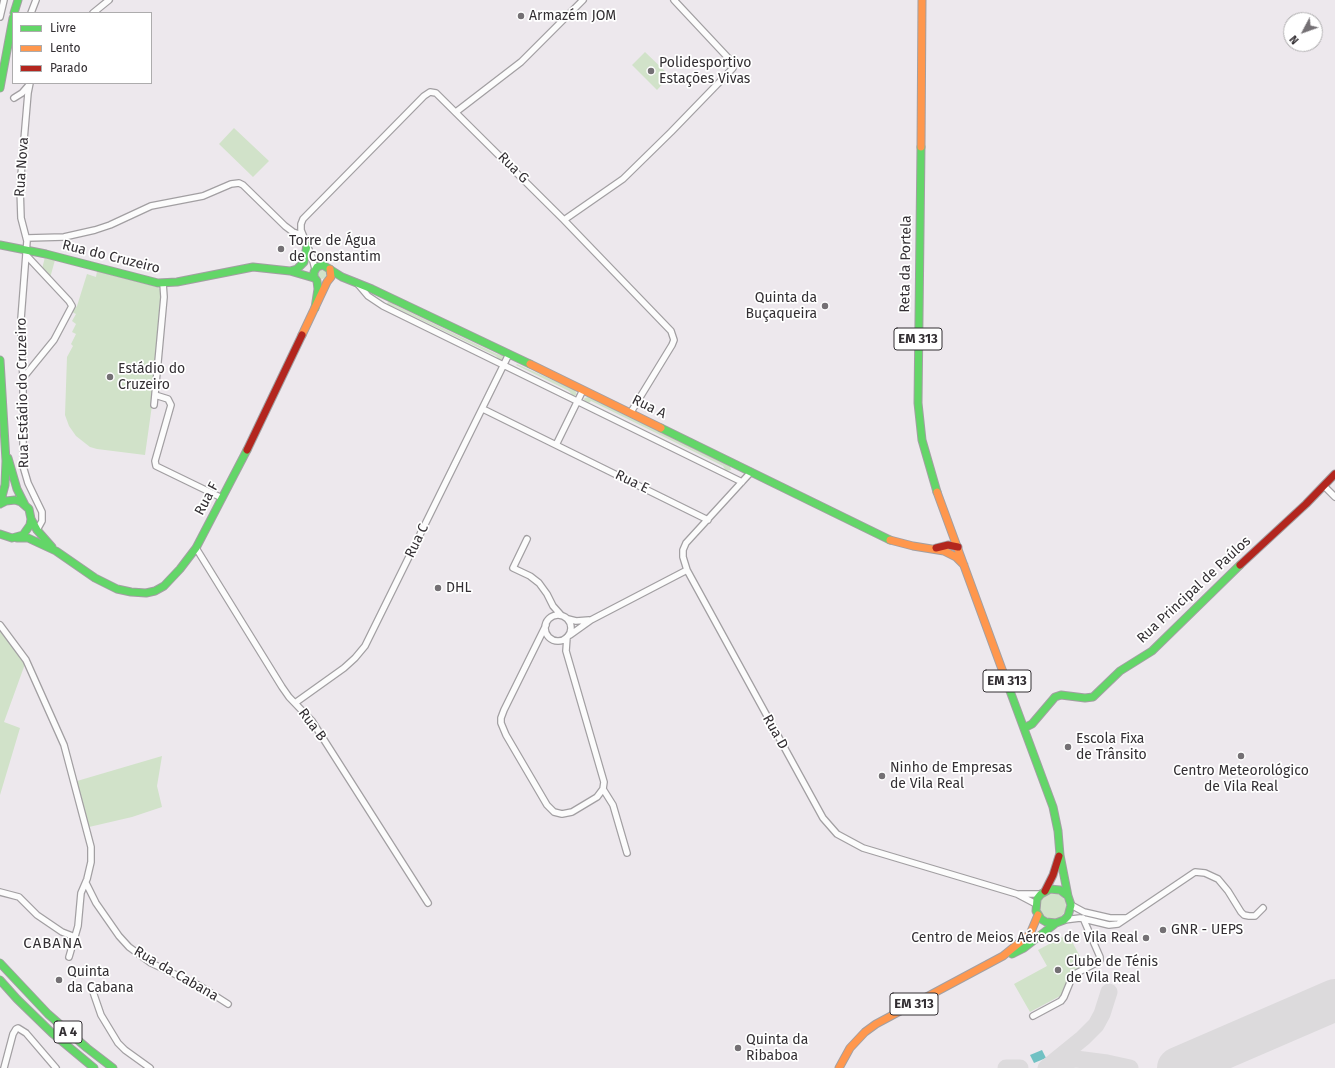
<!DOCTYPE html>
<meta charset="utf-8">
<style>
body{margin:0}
#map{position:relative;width:1335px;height:1068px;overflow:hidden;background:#ede8ed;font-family:"Fira Sans",sans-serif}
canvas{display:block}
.legend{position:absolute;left:12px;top:12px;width:140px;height:72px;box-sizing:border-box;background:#fff;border:1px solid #adacad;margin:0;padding:5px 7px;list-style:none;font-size:12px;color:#332f33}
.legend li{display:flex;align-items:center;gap:8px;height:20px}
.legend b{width:20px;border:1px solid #adacad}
.north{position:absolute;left:1283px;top:12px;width:40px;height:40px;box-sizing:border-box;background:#fff;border:1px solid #adacad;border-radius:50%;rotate:229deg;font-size:11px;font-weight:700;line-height:16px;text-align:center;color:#332f33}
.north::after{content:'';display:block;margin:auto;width:14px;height:18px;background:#747074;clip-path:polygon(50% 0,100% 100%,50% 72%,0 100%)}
</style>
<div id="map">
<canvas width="1335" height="1068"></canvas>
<ul class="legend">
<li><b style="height:5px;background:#63d668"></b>Livre</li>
<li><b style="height:5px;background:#ff974d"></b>Lento</li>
<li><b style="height:5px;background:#b3261e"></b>Parado</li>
</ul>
<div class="north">N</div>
</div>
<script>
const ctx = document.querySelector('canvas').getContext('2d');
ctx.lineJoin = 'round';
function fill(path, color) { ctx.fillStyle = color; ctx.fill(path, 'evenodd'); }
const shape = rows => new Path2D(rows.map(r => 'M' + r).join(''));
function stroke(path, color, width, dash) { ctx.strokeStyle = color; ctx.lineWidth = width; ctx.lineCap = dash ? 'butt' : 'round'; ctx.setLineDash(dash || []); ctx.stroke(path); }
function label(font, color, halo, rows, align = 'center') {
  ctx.font = font + ' "Fira Sans",sans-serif'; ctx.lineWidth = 3.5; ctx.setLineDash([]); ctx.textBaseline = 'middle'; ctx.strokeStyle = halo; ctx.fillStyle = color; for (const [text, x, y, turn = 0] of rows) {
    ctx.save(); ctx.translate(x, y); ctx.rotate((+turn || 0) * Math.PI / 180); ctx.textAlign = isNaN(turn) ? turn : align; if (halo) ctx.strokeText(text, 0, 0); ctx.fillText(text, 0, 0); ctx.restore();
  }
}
fill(shape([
 [645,52,670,76,657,90,632,65],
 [234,128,269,161,253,177,219,144],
 [45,257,55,260,50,278,42,269],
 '317 274a5 5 0 1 1 10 0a5 5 0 1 1-10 0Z',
 [97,271,157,287,161,290,162,293,153,398,145,455,97,449,90,447,76,436,69,426,65,415,67,357,73,346,71,344,76,334,72,332,76,324,72,321,76,314,72,312,77,306,87,274,96,277],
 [391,301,395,305,497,354,503,355,504,359,500,361,496,356,394,307,391,307,386,305,388,302],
 [517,364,575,390,577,395,573,396,569,391,516,365],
 [588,397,730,466,731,470,726,471,723,466,591,401,589,403,585,402,584,399,585,398],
 [0,629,14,648,25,664,4,722,20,728,0,795],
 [162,756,157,786,162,807,132,817,89,827,77,781],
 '1040 906a13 13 0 1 1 26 0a13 13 0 1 1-26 0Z',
 [1068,934,1085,966,1070,974,1062,995,1030,1012,1014,984,1047,966,1038,950]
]), '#d1e2c9');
fill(shape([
 [1042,1050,1046,1058,1034,1063,1030,1055]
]), '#71c1c3');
stroke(shape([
 [1053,1064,1063,1061,1076,1059,1107,1063,1130,1068],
 [1006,1068,1020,1068],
 [1046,1068,1083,1038,1096,1025,1102,1014,1109,992]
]), '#dcdadc', 17);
stroke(shape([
 [1178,1068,1335,1000]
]), '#dcdadc', 42);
const street = shape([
 [31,13,36,0],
 [93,13,109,0],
 [0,17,4,0],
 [30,83,28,93,20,187,21,218,27,241,21,319,21,342,23,378,23,466,28,483,42,512,42,521,37,530],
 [14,98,22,93,29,85],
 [456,112,521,62,583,0],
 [564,220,623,179,671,132,733,68,732,62,674,0],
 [27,238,64,237,95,230,110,225,151,206,203,196,231,184,239,183,243,185,285,226,293,232,302,235],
 [315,269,312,257,301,230,301,224,303,219,424,96,430,92,436,93,564,220,671,331,674,340,672,345,631,412],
 [357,283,368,296,383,306,742,482],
 [23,378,54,340,72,306,69,301,26,255],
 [155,395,168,399,171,405,155,461,156,466,222,498],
 [154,405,164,297,163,283],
 [483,409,708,520],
 [556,445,583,390],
 [751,472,686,543,683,550,683,557,687,570,823,818,837,834,863,848,1017,894,1036,904],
 [1324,486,1335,497],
 [527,539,513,568,530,576,539,583,547,594,553,606,561,615],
 [196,548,282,687,289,697,312,721,428,903],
 '545 628a13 13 0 1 1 26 0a13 13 0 1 1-26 0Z',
 [568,619,576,621,589,620],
 [0,625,26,660,64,745,91,847,91,862,87,879,81,893,78,926,69,957],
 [546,625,504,710,501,718,501,723,506,735,547,805,554,812,562,814,572,812,597,797,603,789,604,782,566,651,567,637],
 [570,635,591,620,687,570],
 [295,703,344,668,355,658,365,646,509,354],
 [603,789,613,805,627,853],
 [86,883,96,903,119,936,129,947,151,963,200,986,228,1004],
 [0,892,19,897,37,915,62,932,75,937],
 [1019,894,1041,894],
 [1071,905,1084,912,1110,918,1126,918],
 [1064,920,1080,918,1109,925,1118,924,1195,872,1205,873,1218,879,1228,891,1241,912,1244,915,1249,916,1255,916,1263,908],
 [91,986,101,1015,118,1043,125,1050,150,1068],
 [1033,1016,1061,1001,1064,997,1073,975,1096,963,1100,960,1100,957,1083,918],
 [4,1068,13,1034,16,1029,18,1028,26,1033,56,1068]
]);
const fast = shape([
 [14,13,18,0],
 [0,88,13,18],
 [921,147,918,403,922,440,937,492],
 [0,245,46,254,158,283,177,282,253,267,290,271,314,278],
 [290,271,297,269,304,262,307,245],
 [315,308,318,289,317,281,314,277,314,272,317,267,323,265,342,277,372,289,530,364],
 [0,360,6,461,5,485,0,504],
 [661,428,890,540],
 [8,458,17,489,25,505],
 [0,504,6,501,15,500,21,502,29,509,31,519,30,525,23,535,12,538,0,534],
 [31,519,37,530,52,547],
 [17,538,28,538,56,551,95,578,117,589,131,592,146,593,155,591,164,586,180,569,196,548,247,450],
 [1003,672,1053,807,1058,831,1060,855,1068,896],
 [1024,728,1032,724,1055,697,1061,695,1085,698,1093,697,1120,671,1152,651,1240,565],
 [1012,954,1024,948,1056,923,1064,920,1068,916,1071,905,1068,896,1060,890,1050,889,1041,894,1037,899,1036,911,1041,919,1046,922,1056,923],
 [0,963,48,1014,87,1048,113,1068],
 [0,980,17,999,52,1033,94,1068]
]);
const slow = shape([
 [921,147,922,0],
 [302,335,327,282,331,277,330,269],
 [530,364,661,428],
 [937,492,1003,672],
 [890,540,913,546,944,551,956,557,964,565],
 [839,1068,850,1048,865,1032,876,1024,1003,956,1030,934,1038,915]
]);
const jam = shape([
 [247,450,302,335],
 [936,548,948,545,958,547],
 [1240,565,1306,504,1335,474],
 [1045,891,1053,875,1059,856]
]);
stroke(street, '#a29fa2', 8);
stroke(fast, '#a29fa2', 9);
stroke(slow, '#a29fa2', 9);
stroke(jam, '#a29fa2', 9);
stroke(street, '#fcfcfc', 5.5);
stroke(fast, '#63d668', 7);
stroke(slow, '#ff974d', 7);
stroke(jam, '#b3261e', 7);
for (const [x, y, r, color] of [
 [521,16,4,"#747074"],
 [651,71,4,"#747074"],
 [281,249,4,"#747074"],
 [825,306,4,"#747074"],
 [110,377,4,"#747074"],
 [438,588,4,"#747074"],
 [1068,747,4,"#747074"],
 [1241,756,4,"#747074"],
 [882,776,4,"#747074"],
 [1163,930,4,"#747074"],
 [1146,938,4,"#747074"],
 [1058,970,4,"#747074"],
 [59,980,4,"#747074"],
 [738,1048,4,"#747074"]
]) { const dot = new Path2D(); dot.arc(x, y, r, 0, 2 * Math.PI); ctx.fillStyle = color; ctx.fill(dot); stroke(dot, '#fff', 1.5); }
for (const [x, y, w] of [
 [918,339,48],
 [1007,681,48],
 [914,1004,48],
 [68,1032,28]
]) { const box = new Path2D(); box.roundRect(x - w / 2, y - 11, w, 22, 3); ctx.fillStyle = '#fff'; ctx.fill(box); stroke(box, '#332f33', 1); }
label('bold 13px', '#332f33', null, [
 ["EM 313",918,339],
 ["EM 313",1007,681],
 ["EM 313",914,1004],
 ["A 4",68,1032]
]);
label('14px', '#332f33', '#fff', [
 ["Armazém JOM",529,16],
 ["Polidesportivo",659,63],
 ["Estações Vivas",659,79],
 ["Torre de Água",289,241],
 ["de Constantim",289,257],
 ["Quinta da",817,298,"right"],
 ["Buçaqueira",817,314,"right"],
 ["Estádio do",118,369],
 ["Cruzeiro",118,385],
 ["DHL",446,588],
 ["Escola Fixa",1076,739],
 ["de Trânsito",1076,755],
 ["Ninho de Empresas",890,768],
 ["de Vila Real",890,784],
 ["Centro Meteorológico",1241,771,"center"],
 ["de Vila Real",1241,787,"center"],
 ["GNR - UEPS",1171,930],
 ["Centro de Meios Aéreos de Vila Real",1138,938,"right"],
 ["Clube de Ténis",1066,962],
 ["de Vila Real",1066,978],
 ["Quinta",67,972],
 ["da Cabana",67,988],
 ["Quinta da",746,1040],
 ["Ribaboa",746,1056]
], 'left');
label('14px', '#332f33', '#fff', [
 ["Rua Nova",22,167,-86],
 ["Rua G",513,168,45],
 ["Rua do Cruzeiro",111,257,14],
 ["Reta da Portela",906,264,-89],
 ["Rua Estádio do Cruzeiro",23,393,-91],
 ["Rua A",649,407,26],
 ["Rua E",632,482,26],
 ["Rua F",207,499,-62],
 ["Rua C",417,541,-64],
 ["Rua Principal de Paúlos",1194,590,-43],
 ["Rua B",312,725,53],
 ["Rua D",775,732,61],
 ["Rua da Cabana",176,974,30]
]);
ctx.letterSpacing = '1px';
label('15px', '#332f33', '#fff', [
 ["CABANA",53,944]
]);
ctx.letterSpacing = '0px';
</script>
